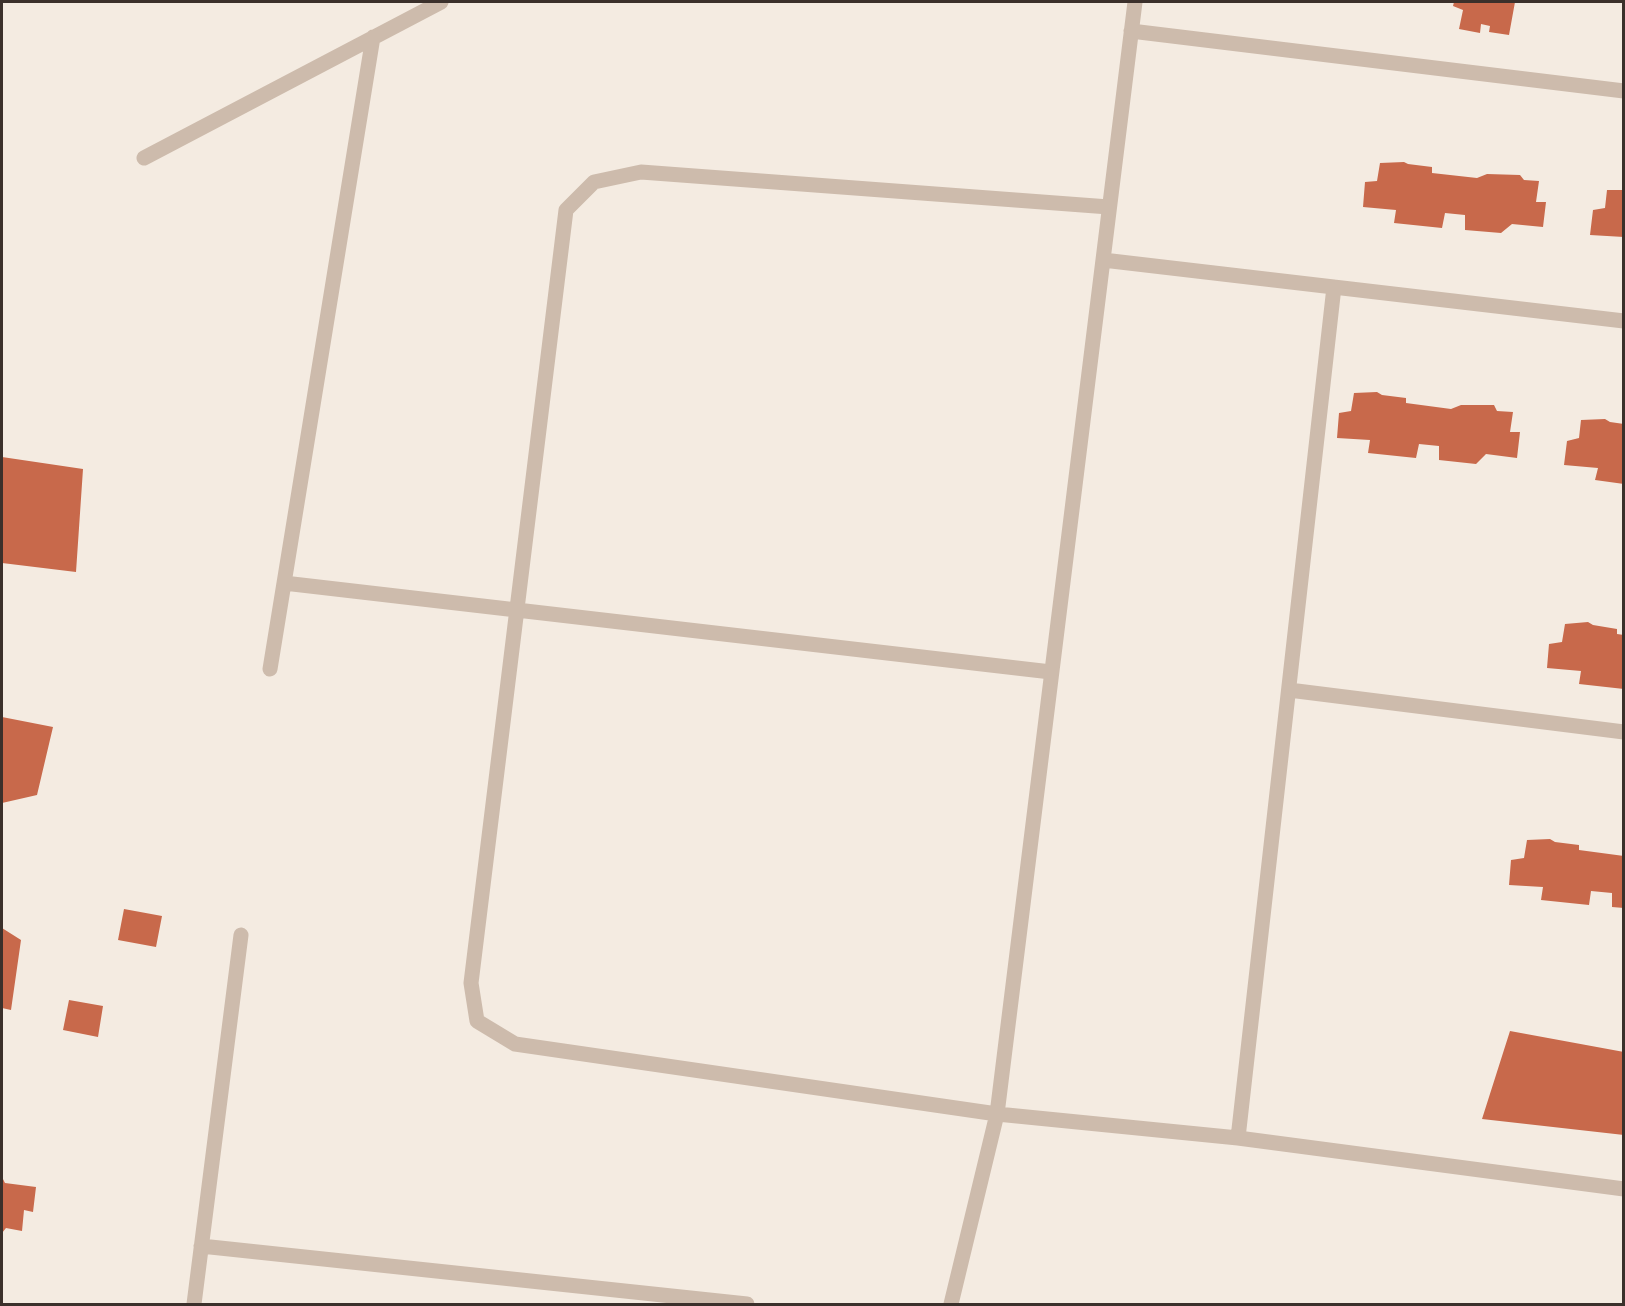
<!DOCTYPE html>
<style>
body{margin:0}
#map{position:relative;width:1625px;height:1306px;overflow:hidden;background:#f4ebe1;font-family:"Source Sans 3",sans-serif}
canvas{display:block}
.frame{position:absolute;inset:0;border:3px solid #3b302b;pointer-events:none}
</style>
<div id="map">
<canvas width="1625" height="1306"></canvas>
<div class="frame"></div>
</div>
<script>
const ctx = document.querySelector('canvas').getContext('2d');
ctx.lineJoin = 'round';
function fill(path, color) { ctx.fillStyle = color; ctx.fill(path, 'evenodd'); }
const shape = rows => new Path2D(rows.map(r => 'M' + r).join(''));
function stroke(path, color, width, dash) { ctx.strokeStyle = color; ctx.lineWidth = width; ctx.lineCap = dash ? 'butt' : 'round'; ctx.setLineDash(dash || []); ctx.stroke(path); }
fill(shape([
 [1454,2,1515,2,1509,35,1489,32,1490,26,1481,24,1480,33,1459,29,1463,10,1453,6],
 [1404,162,1408,164,1432,167,1432,173,1477,178,1487,174,1520,175,1524,180,1539,181,1536,202,1546,202,1543,227,1512,224,1501,233,1465,230,1465,215,1445,213,1442,228,1394,223,1396,210,1363,207,1365,182,1377,181,1380,163],
 [1607,190,1624,190,1624,237,1590,235,1593,210,1605,208],
 [1377,392,1382,395,1406,398,1406,403,1451,409,1461,405,1494,405,1497,411,1513,412,1510,432,1520,432,1517,458,1486,454,1476,464,1439,460,1439,446,1419,444,1416,458,1368,453,1370,440,1337,438,1339,413,1351,411,1354,393],
 [1605,419,1610,422,1624,424,1624,484,1595,480,1598,468,1564,465,1567,441,1579,438,1581,420],
 [2,457,83,469,76,572,2,563],
 [1588,622,1593,625,1617,629,1617,634,1624,635,1624,689,1579,684,1581,671,1547,668,1549,644,1562,642,1565,624],
 [2,717,53,727,37,795,2,803],
 [1550,839,1555,842,1579,845,1579,850,1624,856,1624,908,1612,907,1612,893,1591,891,1589,905,1541,900,1543,887,1509,885,1511,860,1524,858,1527,840],
 [124,909,162,916,156,947,118,940],
 [2,928,21,940,11,1010,2,1008],
 [69,1000,103,1006,98,1037,63,1030],
 [1510,1031,1624,1052,1624,1135,1482,1119],
 [2,1177,5,1183,36,1187,33,1212,24,1210,22,1231,6,1228,2,1233]
]), '#c8694b');
stroke(shape([
 [1131,31,1624,91],
 [144,158,441,2],
 [1109,207,641,172,594,182,566,210,471,983,477,1021,515,1044,997,1114,1238,1138,1624,1189],
 [1103,260,1624,321],
 [284,583,1051,672],
 [270,669,373,37],
 [1289,690,1624,732],
 [1238,1138,1334,287],
 [201,1246,747,1304],
 [194,1304,241,935],
 [951,1304,997,1114,1135,2]
]), '#cdbbac', 15);
</script>
